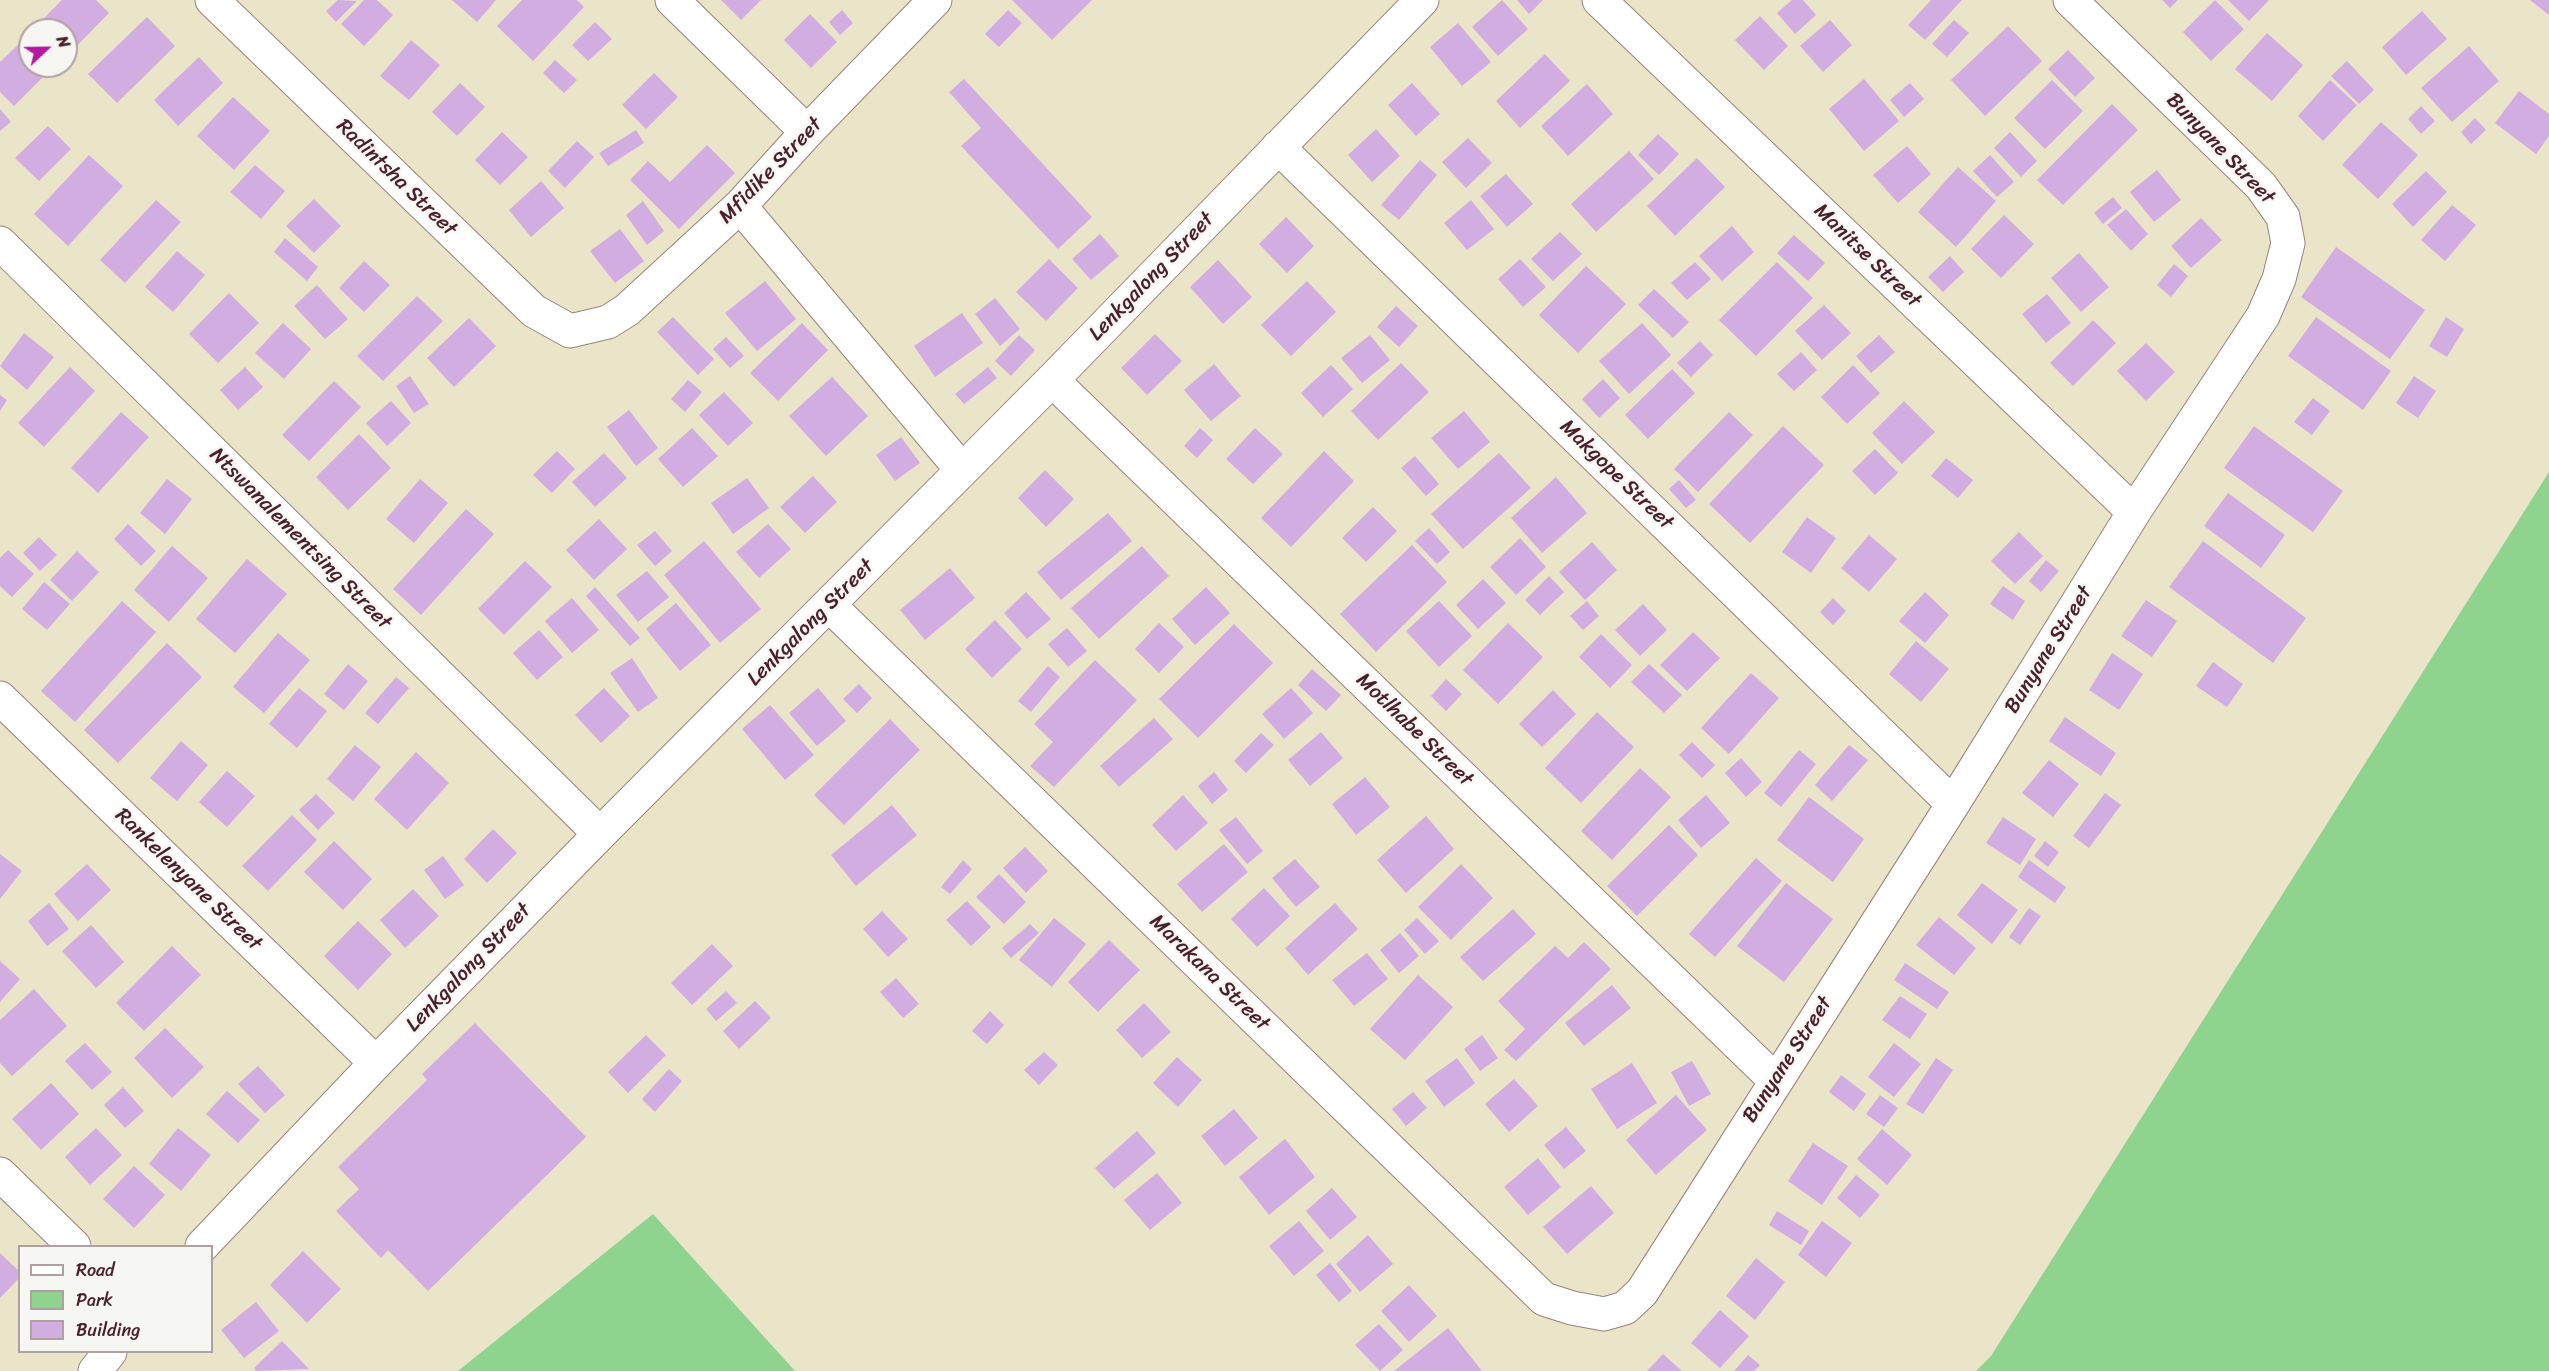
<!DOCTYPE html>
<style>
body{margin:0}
#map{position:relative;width:2549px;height:1371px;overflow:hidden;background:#eae5c9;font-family:Sriracha,sans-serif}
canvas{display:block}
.legend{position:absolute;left:18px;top:1245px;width:195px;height:108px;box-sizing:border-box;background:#f6f6f2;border:2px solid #b1a0a2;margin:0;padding:8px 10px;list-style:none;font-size:18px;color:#4a1f2b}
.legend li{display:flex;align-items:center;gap:12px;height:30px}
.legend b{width:30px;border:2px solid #b1a0a2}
.north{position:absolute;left:18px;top:18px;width:60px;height:60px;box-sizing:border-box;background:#f6f6f2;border:2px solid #b1a0a2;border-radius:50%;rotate:68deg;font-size:16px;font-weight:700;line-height:24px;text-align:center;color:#4a1f2b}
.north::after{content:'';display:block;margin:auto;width:21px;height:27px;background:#b5179e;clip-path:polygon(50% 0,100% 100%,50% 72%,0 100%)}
</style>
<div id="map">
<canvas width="2549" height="1371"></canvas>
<ul class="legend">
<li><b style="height:8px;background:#fff"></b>Road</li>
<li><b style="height:16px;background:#8ed48e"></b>Park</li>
<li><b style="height:16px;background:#d1ade2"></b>Building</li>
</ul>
<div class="north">N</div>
</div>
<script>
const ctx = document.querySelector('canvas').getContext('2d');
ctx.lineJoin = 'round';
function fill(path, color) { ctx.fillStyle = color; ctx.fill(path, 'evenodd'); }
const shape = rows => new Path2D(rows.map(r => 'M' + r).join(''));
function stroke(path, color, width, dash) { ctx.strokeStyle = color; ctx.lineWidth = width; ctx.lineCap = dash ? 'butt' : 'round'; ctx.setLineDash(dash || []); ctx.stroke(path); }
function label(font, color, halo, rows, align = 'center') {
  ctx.font = font + ' Sriracha,sans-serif'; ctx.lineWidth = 5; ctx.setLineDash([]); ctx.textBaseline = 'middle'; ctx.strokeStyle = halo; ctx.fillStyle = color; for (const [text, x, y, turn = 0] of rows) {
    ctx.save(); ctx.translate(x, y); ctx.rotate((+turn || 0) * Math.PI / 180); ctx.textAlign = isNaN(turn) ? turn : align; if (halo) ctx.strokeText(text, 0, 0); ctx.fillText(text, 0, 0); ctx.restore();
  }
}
fill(shape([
 [2549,472,2549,1371,1976,1371,1991,1356],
 [653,1214,795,1371,458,1371]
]), '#8ed48e');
fill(shape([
 [62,0,96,0,109,13,66,57,66,30,40,30,36,26],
 [338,0,357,1,336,22,326,11],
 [364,0,377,0,393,15,364,46,341,24],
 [452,0,496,0,477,22],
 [522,0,577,0,584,7,533,61,497,26],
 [721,0,761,0,741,20],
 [1012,0,1092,0,1052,40],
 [1502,0,1528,29,1498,56,1472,27],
 [1517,0,1543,0,1529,14],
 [1792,0,1803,0,1816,15,1795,34,1777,13],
 [1931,0,1962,0,1925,40,1908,25],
 [2162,0,2178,0,2170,8],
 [2215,0,2244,29,2211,61,2183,32],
 [2228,0,2269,0,2249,21],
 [2530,0,2549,0,2549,15],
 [842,10,853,23,840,35,829,22],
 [1008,10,1022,23,999,47,985,34],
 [2422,11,2447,39,2406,75,2382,47],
 [810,14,837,42,811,68,784,40],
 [1760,16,1788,46,1764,70,1735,40],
 [147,17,175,46,117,103,88,74],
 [1830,20,1852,45,1823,72,1800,46],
 [1954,20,1969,33,1947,57,1932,44],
 [595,22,612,39,588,61,572,45],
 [1458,23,1491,62,1462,86,1430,47],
 [2008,26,2042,61,1985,116,1951,80],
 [2267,33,2303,65,2272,101,2235,69],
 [411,40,440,65,409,100,380,76],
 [19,44,30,55,30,66,40,66,47,73,14,106,0,92,0,62],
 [2469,46,2499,81,2452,122,2421,88],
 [2068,50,2095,78,2075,97,2048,69],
 [1545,54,1570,81,1520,128,1496,101],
 [199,57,223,83,178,126,154,100],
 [555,60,577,80,564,93,543,73],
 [2347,61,2374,90,2359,104,2331,76],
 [654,73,678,97,646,129,622,105],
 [964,79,1092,217,1058,249,961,146,981,128,949,92],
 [1864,79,1899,121,1864,151,1829,109],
 [2052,80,2083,111,2045,149,2014,118],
 [2330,80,2357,105,2323,141,2298,116],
 [460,83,485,107,457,136,432,112],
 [1412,83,1440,114,1416,136,1388,105],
 [1910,83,1924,99,1904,117,1890,100],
 [1587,84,1613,114,1568,156,1541,126],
 [2519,91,2549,114,2549,136,2536,154,2495,123],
 [233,97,270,131,234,170,197,136],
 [2112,104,2138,130,2063,205,2037,180],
 [2421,106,2435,121,2421,134,2408,119],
 [0,109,11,122,0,131],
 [2475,118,2486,130,2471,144,2461,132],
 [2381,122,2418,155,2378,199,2342,165],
 [48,126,71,149,39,181,15,158],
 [1376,129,1400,156,1372,182,1348,155],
 [636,130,644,143,608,166,599,153],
 [502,132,528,157,500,185,475,160],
 [2010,132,2037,161,2021,177,1994,148],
 [1658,134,1679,154,1659,175,1638,155],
 [1468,138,1492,163,1466,188,1442,162],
 [577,141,594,157,565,188,548,171],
 [707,145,735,173,679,229,630,180,648,161,670,182],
 [1907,146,1931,174,1898,203,1873,175],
 [1629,151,1654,179,1596,232,1571,204],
 [89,155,123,186,68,246,34,214],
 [1990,155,2014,182,1997,197,1973,171],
 [1697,158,1725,187,1675,236,1647,206],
 [1420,160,1437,175,1399,220,1381,205],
 [255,165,285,191,261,219,230,192],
 [1958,167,1996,201,1956,247,1918,212],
 [2157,170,2181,200,2154,222,2130,192],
 [2426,171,2447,192,2413,227,2392,204],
 [1506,174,1533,204,1507,227,1480,196],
 [541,181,564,208,531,237,509,210],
 [2113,197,2122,208,2103,224,2094,213],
 [314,199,341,226,314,253,286,226],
 [156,200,181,222,125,283,100,260],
 [1471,200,1494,229,1467,250,1444,223],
 [643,201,664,231,647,245,626,215],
 [2452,205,2476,225,2445,261,2421,240],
 [2126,209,2148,234,2131,251,2107,225],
 [2004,215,2034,244,2001,278,1971,249],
 [1286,217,1314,246,1287,273,1259,244],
 [2201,218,2222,240,2191,268,2171,246],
 [1732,226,1754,252,1722,281,1699,256],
 [620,229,644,261,615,283,590,251],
 [1560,232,1582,254,1553,281,1531,259],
 [1100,234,1119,256,1091,280,1072,259],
 [1794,235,1825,263,1808,281,1777,253],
 [285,238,318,267,307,281,274,252],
 [2336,247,2425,310,2390,359,2301,297],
 [177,251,205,275,173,312,145,287],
 [2079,253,2109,287,2081,312,2051,278],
 [1950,256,1964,272,1943,292,1928,277],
 [1049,259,1078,288,1046,321,1016,292],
 [1520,259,1546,287,1523,307,1498,279],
 [1218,260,1252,297,1223,324,1190,287],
 [364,261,390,285,364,312,339,288],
 [1695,262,1711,279,1687,300,1671,283],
 [1777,262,1813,298,1756,356,1719,320],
 [2174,264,2188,276,2171,297,2157,285],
 [1586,266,1626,304,1578,353,1539,315],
 [765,281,796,319,757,351,725,313],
 [1307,281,1336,312,1291,356,1261,325],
 [317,285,348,319,325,339,294,306],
 [1654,289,1689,322,1673,338,1638,305],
 [229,293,259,323,218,363,189,334],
 [2047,294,2071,323,2046,343,2022,314],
 [417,296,443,321,383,381,357,356],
 [995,298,1020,329,1000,346,975,314],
 [1824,305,1851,333,1822,360,1795,331],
 [1396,306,1418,326,1399,347,1377,327],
 [962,313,983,343,935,377,914,346],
 [673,317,714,359,698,375,657,332],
 [2316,317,2391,371,2363,410,2288,356],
 [2446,317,2464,329,2447,357,2429,346],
 [469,318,496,346,454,387,427,358],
 [2093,320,2116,343,2073,386,2050,363],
 [283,323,311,349,284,379,255,353],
 [802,323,828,350,778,401,750,373],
 [1642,323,1671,355,1629,394,1599,361],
 [24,333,54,357,27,390,0,366],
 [1155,334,1182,361,1147,395,1121,368],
 [1019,335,1035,350,1011,376,995,361],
 [1370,335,1390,360,1362,383,1341,358],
 [1879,335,1895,352,1871,373,1856,356],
 [726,337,744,356,730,368,713,349],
 [1700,341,1713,355,1691,377,1677,363],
 [2146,343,2175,372,2146,401,2117,371],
 [1801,352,1817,370,1794,391,1777,374],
 [1401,363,1429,392,1378,440,1351,411],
 [1214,364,1241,396,1211,421,1184,390],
 [1331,365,1353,389,1323,417,1301,393],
 [1853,365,1880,393,1847,424,1821,397],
 [70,367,95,391,44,447,18,423],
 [245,367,263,387,238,410,220,390],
 [988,367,997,378,964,404,955,394],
 [1672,369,1695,393,1648,439,1625,415],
 [410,376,429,404,414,413,396,386],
 [2414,376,2436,391,2418,418,2396,403],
 [832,377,868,416,826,456,789,416],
 [1603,379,1620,398,1599,418,1582,399],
 [688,380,702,392,685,412,671,399],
 [334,381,361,407,309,461,282,435],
 [724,392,753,423,728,446,699,415],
 [0,395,7,400,0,411],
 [2313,398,2330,411,2312,435,2294,422],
 [391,401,411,423,387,446,366,423],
 [1904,401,1935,432,1902,464,1872,433],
 [629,410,658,448,636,466,607,427],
 [1464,411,1490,442,1458,469,1431,438],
 [121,412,149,437,98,493,71,468],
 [1729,412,1753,435,1698,492,1674,469],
 [1783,426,1824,465,1750,543,1709,504],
 [2254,426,2343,491,2313,532,2224,468],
 [692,428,718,456,683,487,658,459],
 [1200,428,1213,440,1197,458,1184,446],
 [1255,428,1283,454,1253,484,1226,459],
 [359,434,391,468,348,510,316,477],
 [901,437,920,463,895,481,876,455],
 [1875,449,1898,473,1875,495,1852,471],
 [557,451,575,469,552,493,533,475],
 [1324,451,1354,481,1291,547,1261,518],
 [604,453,627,478,595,507,572,482],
 [1499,453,1531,488,1463,549,1431,514],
 [1415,456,1439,484,1426,496,1401,468],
 [1946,458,1973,480,1958,498,1931,476],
 [1045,470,1074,499,1046,527,1018,498],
 [813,476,837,502,805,533,780,507],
 [1556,477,1587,513,1542,553,1511,518],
 [747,478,769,508,733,534,711,503],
 [167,479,192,499,165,534,140,513],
 [420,479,448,503,414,543,386,519],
 [1679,480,1696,500,1686,508,1669,489],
 [2228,493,2285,535,2261,568,2204,526],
 [1373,507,1397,531,1366,562,1342,538],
 [466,509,494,534,421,615,393,589],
 [1108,513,1132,541,1061,600,1037,572],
 [1807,517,1836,538,1811,573,1782,552],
 [599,519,627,549,594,580,566,550],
 [128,524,156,551,141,566,114,539],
 [768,524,791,549,759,578,736,552],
 [1429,528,1450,552,1437,564,1415,541],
 [655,531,672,551,655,566,637,545],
 [2019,532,2043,556,2015,584,1991,561],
 [1869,535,1897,559,1869,592,1841,568],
 [39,537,57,555,40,571,23,553],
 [1520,538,1546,567,1516,595,1490,567],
 [704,541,761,609,720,643,664,575],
 [2203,541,2306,618,2273,663,2169,587],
 [1592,542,1617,570,1585,600,1559,572],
 [1412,545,1447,582,1376,652,1340,614],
 [172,546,208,578,169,622,134,590],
 [1142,546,1169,576,1099,639,1071,608],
 [8,550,34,574,12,597,0,586,0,558],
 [77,551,99,572,72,601,50,580],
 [247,559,287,594,235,653,196,619],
 [2046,560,2059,571,2041,592,2029,581],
 [525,561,552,587,504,635,478,609],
 [950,568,975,598,925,640,900,610],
 [647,571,669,597,638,622,616,595],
 [1549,576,1564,592,1540,615,1525,600],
 [1483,579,1506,603,1478,629,1456,605],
 [44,582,70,604,47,630,22,609],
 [2003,586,2025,601,2013,620,1990,604],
 [595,587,640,638,630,646,586,596],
 [1206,587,1230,613,1195,645,1172,619],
 [1026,592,1051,619,1027,639,1004,613],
 [1925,592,1949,615,1925,643,1899,621],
 [572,598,599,630,572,653,545,621],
 [1833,598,1846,611,1833,625,1820,612],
 [2146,600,2177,621,2152,657,2121,636],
 [122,601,156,632,75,722,41,691],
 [1439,601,1472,636,1439,667,1406,631],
 [1587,601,1599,616,1583,630,1570,616],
 [676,603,711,645,680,671,646,629],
 [1643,604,1667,630,1640,656,1615,630],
 [995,620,1022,649,992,678,965,649],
 [1159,623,1184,647,1159,673,1135,649],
 [1508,623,1543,657,1498,704,1463,670],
 [1234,624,1273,663,1198,738,1159,699],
 [1067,628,1087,651,1068,667,1048,644],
 [539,630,563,657,537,680,513,653],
 [1693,632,1720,658,1687,691,1660,665],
 [278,633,310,660,264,713,233,687],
 [1601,634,1632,665,1610,688,1579,657],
 [1916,641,1949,669,1921,702,1889,674],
 [167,643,202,677,118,763,84,730],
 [2112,653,2143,674,2119,710,2089,690],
 [632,658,658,698,638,712,610,673],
 [1095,660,1137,700,1054,787,1030,766,1053,742,1034,724],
 [2213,662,2243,684,2227,707,2196,686],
 [348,664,368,681,344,710,324,694],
 [1649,664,1682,695,1664,713,1631,682],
 [1048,666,1060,677,1031,712,1018,701],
 [1312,669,1341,695,1326,711,1298,685],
 [1751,673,1779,698,1729,754,1701,728],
 [396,677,409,688,378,724,365,713],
 [1446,679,1462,694,1446,711,1431,696],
 [859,684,872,698,857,713,843,699],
 [299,688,327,711,297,748,269,724],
 [604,688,630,716,601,743,575,715],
 [818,688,846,721,817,746,789,713],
 [1291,688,1313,713,1284,739,1262,714],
 [1553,690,1576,714,1542,747,1519,724],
 [770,705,814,755,785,780,742,729],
 [1597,712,1634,747,1581,803,1545,768],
 [2065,717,2116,753,2101,776,2049,741],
 [1154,718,1173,739,1119,787,1100,766],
 [890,719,920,750,844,825,814,795],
 [1321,732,1343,758,1310,786,1288,760],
 [1261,733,1274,745,1246,773,1234,761],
 [181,741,208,765,177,801,150,778],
 [1692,742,1715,765,1702,778,1679,755],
 [355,745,381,767,353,801,327,779],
 [1849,745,1868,760,1832,801,1815,785],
 [1799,750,1816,764,1781,807,1764,793],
 [416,752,449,783,407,830,374,799],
 [1741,758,1762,782,1746,797,1725,773],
 [2049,760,2079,784,2053,817,2022,793],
 [1640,768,1671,797,1612,860,1581,831],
 [227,771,255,796,227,827,199,802],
 [1214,772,1228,790,1212,804,1198,786],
 [1365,777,1390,807,1356,835,1332,804],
 [2105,793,2121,805,2089,848,2073,836],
 [316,794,335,813,318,830,299,810],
 [1183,795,1208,823,1176,851,1152,825],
 [1706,795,1730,823,1701,848,1678,820],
 [1809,797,1864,839,1833,882,1777,840],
 [892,805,917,835,856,886,831,855],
 [292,815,317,840,268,891,242,866],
 [1426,816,1454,849,1406,893,1377,860],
 [1236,817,1263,851,1247,864,1219,830],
 [2003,817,2036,839,2020,865,1986,843],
 [1669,825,1698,855,1637,916,1607,886],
 [493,829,517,853,487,883,464,859],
 [334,841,372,879,343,910,304,872],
 [2045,841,2059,852,2048,867,2034,856],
 [1224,844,1248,872,1202,912,1177,884],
 [1025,847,1048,871,1026,893,1003,868],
 [0,854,22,871,0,899],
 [443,856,464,885,445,899,424,870],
 [1756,858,1782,881,1715,957,1689,934],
 [1295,859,1320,887,1296,907,1272,878],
 [963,860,972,869,950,894,941,887],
 [2029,860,2066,887,2055,903,2018,877],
 [87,864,111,890,78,921,54,894],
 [1461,864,1493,898,1451,940,1418,907],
 [999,874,1026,902,1004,924,976,897],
 [1786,883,1833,919,1784,982,1737,946],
 [1982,883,2018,910,1992,944,1957,915],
 [1264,888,1290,916,1257,947,1231,919],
 [413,889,439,916,405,948,380,920],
 [967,901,991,927,971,946,946,920],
 [49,903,69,929,47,946,28,921],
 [1335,903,1358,929,1308,975,1285,948],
 [2029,908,2041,916,2020,945,2009,937],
 [1513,909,1536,934,1483,981,1460,957],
 [882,911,908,939,888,957,863,929],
 [1939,917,1976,948,1954,975,1916,945],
 [1054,918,1086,944,1052,987,1019,960],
 [1417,918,1439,941,1425,954,1404,930],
 [358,921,392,954,358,990,324,956],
 [1030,924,1039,933,1011,958,1002,948],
 [91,925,124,962,96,988,62,951],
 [1400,933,1419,956,1399,973,1380,950],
 [1109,940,1140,970,1098,1012,1068,982],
 [1584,942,1611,969,1516,1061,1504,1050,1525,1029,1498,1001,1555,946,1568,958],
 [712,944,733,966,692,1005,671,983],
 [172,946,201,975,144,1031,116,1003],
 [1367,953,1388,979,1354,1006,1332,980],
 [0,961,20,979,0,1002],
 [1905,963,1949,992,1937,1009,1894,980],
 [1418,975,1453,1007,1405,1060,1370,1029],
 [896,978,919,1004,903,1018,880,992],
 [1612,985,1631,1008,1584,1046,1565,1023],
 [34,989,67,1026,12,1076,0,1063,0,1020],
 [726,991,737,1003,716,1021,706,1009],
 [1900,996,1927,1014,1910,1039,1882,1020],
 [755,1001,771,1018,739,1049,723,1031],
 [1144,1003,1171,1032,1142,1058,1116,1030],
 [990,1011,1004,1025,987,1044,972,1031],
 [475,1023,586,1137,428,1291,388,1250,381,1258,336,1211,359,1189,338,1167,427,1080,422,1074],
 [165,1028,204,1067,172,1098,134,1058],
 [646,1035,666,1055,628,1093,608,1072],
 [1482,1035,1498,1058,1480,1071,1464,1049],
 [85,1043,112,1072,92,1090,65,1061],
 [1894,1043,1921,1064,1894,1097,1868,1077],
 [1044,1052,1058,1065,1039,1085,1024,1070],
 [1177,1057,1202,1080,1178,1107,1153,1083],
 [1457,1058,1475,1083,1444,1107,1425,1081],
 [1936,1058,1953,1070,1923,1114,1906,1104],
 [1692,1061,1711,1094,1689,1106,1671,1072],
 [1632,1063,1657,1103,1617,1129,1591,1089],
 [258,1066,285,1095,265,1113,238,1084],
 [669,1069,682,1081,655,1112,642,1099],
 [1841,1075,1866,1094,1854,1111,1829,1092],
 [1514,1079,1538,1106,1509,1132,1485,1104],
 [51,1083,79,1114,41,1150,12,1119],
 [123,1087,144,1111,125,1128,104,1105],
 [227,1091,260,1120,238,1143,206,1114],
 [1413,1092,1427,1108,1406,1126,1392,1109],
 [1676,1095,1707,1130,1656,1175,1626,1140],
 [1880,1095,1898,1108,1884,1127,1866,1114],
 [1234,1109,1258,1138,1225,1166,1201,1136],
 [1566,1127,1586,1151,1564,1169,1544,1145],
 [96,1128,122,1155,90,1185,65,1157],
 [178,1128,211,1155,181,1191,149,1164],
 [1882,1129,1912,1155,1887,1185,1857,1159],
 [1137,1131,1156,1153,1114,1189,1095,1168],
 [1285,1139,1315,1177,1269,1215,1239,1177],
 [1813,1143,1848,1166,1822,1205,1788,1181],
 [1538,1158,1561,1187,1528,1215,1504,1187],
 [134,1166,165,1195,134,1228,103,1199],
 [1157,1173,1182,1203,1150,1230,1124,1200],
 [1856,1175,1880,1195,1860,1218,1837,1198],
 [1591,1186,1614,1213,1567,1254,1543,1227],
 [1332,1188,1357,1217,1330,1240,1306,1211],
 [1777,1211,1809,1231,1801,1245,1769,1225],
 [1299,1221,1324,1251,1294,1276,1269,1246],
 [1822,1221,1852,1243,1826,1277,1798,1255],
 [1368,1235,1393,1264,1360,1292,1336,1264],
 [303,1251,341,1289,307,1323,270,1285],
 [0,1253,20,1272,20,1277,0,1298],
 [1756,1258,1785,1282,1755,1320,1726,1296],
 [1330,1263,1352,1291,1339,1302,1316,1275],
 [1409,1285,1437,1316,1409,1342,1381,1311],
 [256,1302,279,1331,244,1358,221,1330],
 [1720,1310,1749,1336,1720,1368,1691,1343],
 [1379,1324,1403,1350,1380,1371,1355,1345],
 [1448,1328,1482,1371,1394,1371],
 [282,1341,309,1369,256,1371,254,1368],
 [1663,1354,1682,1371,1647,1371],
 [1748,1355,1760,1365,1754,1371,1734,1371]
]), '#d1ade2');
const minor = shape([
 [212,0,534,311,570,331,608,322,627,310,740,206,807,132,935,0],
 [672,0,807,132],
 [1599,0,2134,512],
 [1278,147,1953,804],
 [740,206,962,470],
 [0,243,600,834],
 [1052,380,1775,1080],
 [829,605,1544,1299,1572,1308,1604,1314,1625,1308,1642,1292,1953,804,2134,512,2263,316,2279,279,2288,243,2283,217,2261,186,2070,0],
 [0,698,376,1063],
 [0,1174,74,1246],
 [202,1246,376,1063,600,834,1052,380,1422,0],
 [95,1371,110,1352]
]);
stroke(minor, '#9a827a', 35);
stroke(minor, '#fff', 33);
label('21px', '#4a1f2b', '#f6f6f2', [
 ["Bunyane Street",2220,149,46],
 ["Mfidike Street",771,171,-46],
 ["Radintsha Street",396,178,44],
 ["Manitse Street",1867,256,44],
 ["Lenkgalong Street",1152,277,-46],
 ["Makgope Street",1616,475,44],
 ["Ntswanalementsing Street",300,539,45],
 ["Lenkgalong Street",811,623,-45],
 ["Bunyane Street",2049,650,-58],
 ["Motlhabe Street",1414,730,44],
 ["Rankelenyane Street",188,880,44],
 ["Lenkgalong Street",469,968,-46],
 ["Marakana Street",1209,973,44],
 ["Bunyane Street",1788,1060,-57]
]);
</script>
